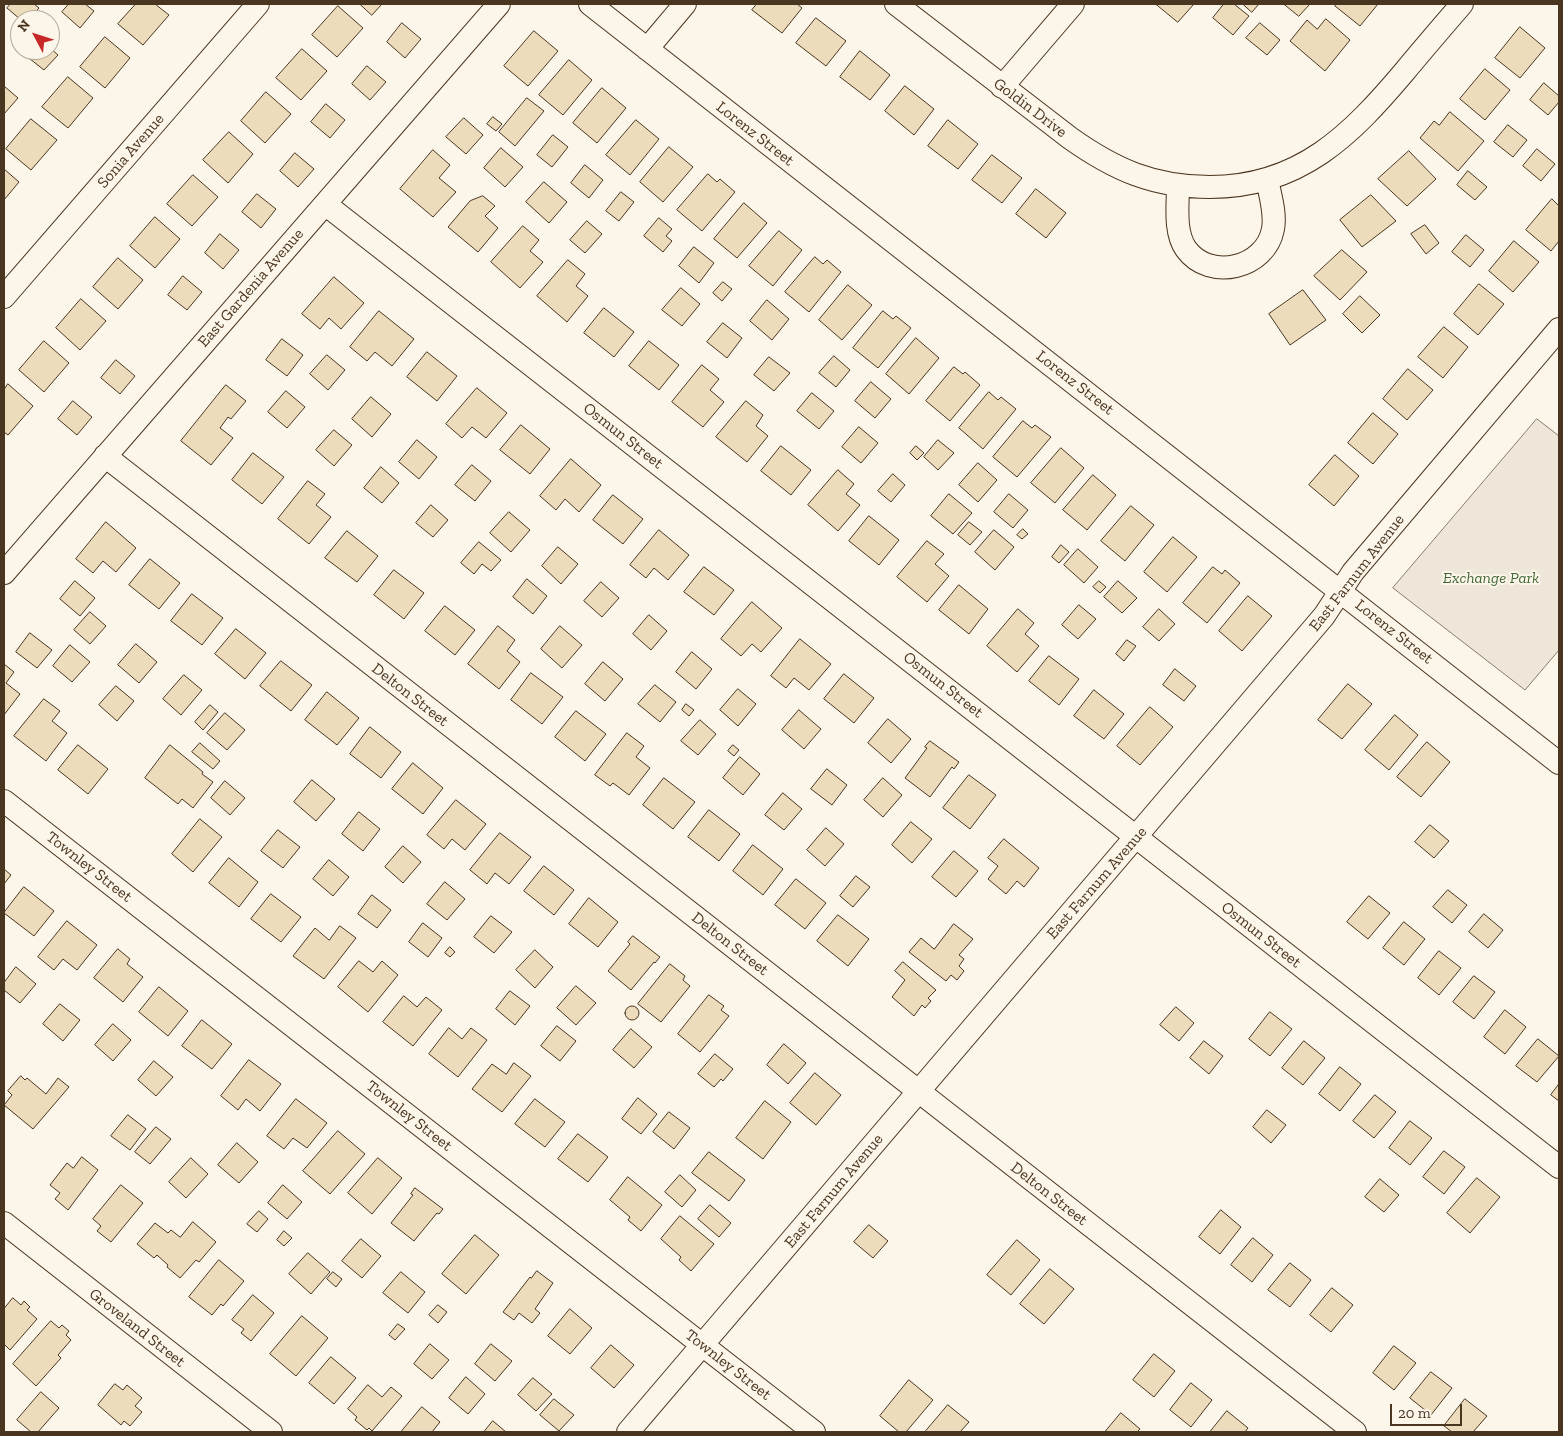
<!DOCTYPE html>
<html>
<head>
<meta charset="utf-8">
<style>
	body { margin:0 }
	#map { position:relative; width:1563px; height:1436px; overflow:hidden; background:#fbf6e9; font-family:"Zilla Slab",serif }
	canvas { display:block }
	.frame { position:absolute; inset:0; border:5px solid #4a3520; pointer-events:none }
	.north { position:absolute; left:10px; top:10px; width:50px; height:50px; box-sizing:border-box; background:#fbf6e9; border:1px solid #b4a999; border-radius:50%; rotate:310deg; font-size:14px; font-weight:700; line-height:20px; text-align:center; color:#4a3520 }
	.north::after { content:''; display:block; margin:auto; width:18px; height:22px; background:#c62828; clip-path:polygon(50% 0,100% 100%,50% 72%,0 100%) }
	.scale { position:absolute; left:1390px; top:1404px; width:72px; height:22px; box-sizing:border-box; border:2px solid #4a3520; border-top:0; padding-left:6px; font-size:15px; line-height:18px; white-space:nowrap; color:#4a3520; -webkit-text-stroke:4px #fbf6e9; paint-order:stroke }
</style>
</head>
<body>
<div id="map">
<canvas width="1563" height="1436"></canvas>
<div class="frame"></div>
<div class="north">N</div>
<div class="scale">20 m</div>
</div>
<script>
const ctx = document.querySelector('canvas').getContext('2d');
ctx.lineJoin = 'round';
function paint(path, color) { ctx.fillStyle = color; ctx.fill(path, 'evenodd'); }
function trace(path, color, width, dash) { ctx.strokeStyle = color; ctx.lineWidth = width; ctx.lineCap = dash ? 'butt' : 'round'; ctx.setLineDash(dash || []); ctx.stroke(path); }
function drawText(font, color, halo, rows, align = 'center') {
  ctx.font = font + ' "Zilla Slab",serif'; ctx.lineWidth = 4; ctx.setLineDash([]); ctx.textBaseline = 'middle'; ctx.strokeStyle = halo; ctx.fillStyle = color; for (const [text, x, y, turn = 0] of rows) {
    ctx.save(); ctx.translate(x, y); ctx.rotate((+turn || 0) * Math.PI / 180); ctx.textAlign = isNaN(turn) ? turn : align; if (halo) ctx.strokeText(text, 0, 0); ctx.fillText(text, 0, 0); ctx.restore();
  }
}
const green = new Path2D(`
	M1537,419L1559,436V650L1525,690L1393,588Z`);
const building = new Path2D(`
	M11,4H34L39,8L29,20H21L7,8Z
	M69,4H85L94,11L80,28L62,12Z
	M136,4H155L169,15L143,45L118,24Z
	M360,4H382L372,15Z
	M757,4H797L802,8L782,33L752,10Z
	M1156,4H1194L1178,22Z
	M1224,4H1234L1249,16L1233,35L1213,18Z
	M1243,4H1259L1252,12Z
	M1284,4H1310L1299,16Z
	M1337,4H1378L1360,26L1335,6Z
	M338,6L363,28L337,57L312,35Z
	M816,18L846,41L826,66L796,43Z
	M1326,19L1350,40L1325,71L1290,41L1307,20L1317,29Z
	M402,23L421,39L405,58L387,42Z
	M1260,23L1280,40L1267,55L1246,38Z
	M1520,27L1545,48L1520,78L1495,58Z
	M534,31L558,51L528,86L504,66Z
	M105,37L130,58L105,88L80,67Z
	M50,48L58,55L44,70L25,55L30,50H50Z
	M302,49L327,71L301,100L276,78Z
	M860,51L890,75L870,100L840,77Z
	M569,60L592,80L563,115L539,95Z
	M367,66L386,82L370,100L352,84Z
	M1485,69L1510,90L1485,120L1460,99Z
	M68,77L93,98L68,128L42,107Z
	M1544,83L1559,96V102L1548,115L1530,100Z
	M4,86L18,98L4,114Z
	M905,86L934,109L914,135L885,111Z
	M602,88L626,108L597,143L573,123Z
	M266,92L291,114L265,143L241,121Z
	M527,98L544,111L515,146L499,132Z
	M326,104L345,120L330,138L311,122Z
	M1450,112L1484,141L1458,171L1420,138L1434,121L1439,125Z
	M493,117L502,124L496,131L487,124Z
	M464,118L483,135L466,154L446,137Z
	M31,119L57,140L31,170L6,149Z
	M636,120L659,139L630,175L606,155Z
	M948,120L978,144L958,169L928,146Z
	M1508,125L1527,140L1513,157L1494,142Z
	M229,132L253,154L228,183L203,160Z
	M553,135L568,147L552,167L537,155Z
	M669,147L693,167L663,202L640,182Z
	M501,148L523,167L505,187L484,168Z
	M1537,149L1555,164L1541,181L1523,166Z
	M433,150L450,165L439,178L456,192L433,217L400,189Z
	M1409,151L1436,179L1407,206L1378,179Z
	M295,153L314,169L298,187L280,171Z
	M992,155L1022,178L1002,203L972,180Z
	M585,165L603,180L589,198L571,183Z
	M4,169L19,182L4,200Z
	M1468,171L1487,187L1475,200L1457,185Z
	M708,174L717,182L720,179L735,192L702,231L677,210Z
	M193,175L218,197L192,226L167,204Z
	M544,182L567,202L549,223L526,202Z
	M1036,189L1066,213L1046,238L1016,214Z
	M621,192L634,202L619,221L606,211Z
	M257,194L276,209L261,228L242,212Z
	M1371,195L1396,221L1362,247L1340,220Z
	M483,196L495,206L485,216L498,228L478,252L448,227L470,201Z
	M1552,199L1559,206V241L1551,251L1526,230Z
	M744,203L767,223L737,258L714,239Z
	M155,217L180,239L155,268L130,246Z
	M659,218L672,229L666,236L672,241L663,252L644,236Z
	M587,221L602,234L585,253L570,240Z
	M1425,225L1439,243L1426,254L1411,234Z
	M523,226L539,240L530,251L543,262L520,288L491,262Z
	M779,231L802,250L773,286L749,266Z
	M220,234L239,250L223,269L205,253Z
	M1466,235L1484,250L1470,267L1452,252Z
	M1514,241L1539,262L1513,292L1489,271Z
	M694,247L714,263L699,283L679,266Z
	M1342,250L1367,272L1340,300L1314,276Z
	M815,257L823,264L827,260L841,272L809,312L785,292Z
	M118,258L143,280L118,309L93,287Z
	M568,260L585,274L576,286L588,296L567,322L537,296Z
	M183,276L202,292L187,310L168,295Z
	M334,277L364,303L341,329L329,318L320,329L302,314Z
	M723,282L732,289L722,301L713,293Z
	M1479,284L1504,304L1478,335L1454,314Z
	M848,285L872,305L842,340L819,320Z
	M681,288L700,304L682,326L662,310Z
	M1303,290L1326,320L1290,345L1269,314Z
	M1360,296L1380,315L1362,333L1343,314Z
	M81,299L106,321L80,350L56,328Z
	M767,300L789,319L772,340L750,321Z
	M604,308L634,332L614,357L584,333Z
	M379,311L414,339L392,366L375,352L367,361L350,347Z
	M883,311L893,319L896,316L911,328L878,368L853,348Z
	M723,323L742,338L727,358L707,342Z
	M1444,327L1468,347L1443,378L1418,357Z
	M916,338L939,358L909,394L886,374Z
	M282,339L303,355L287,376L266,360Z
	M44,341L69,363L44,392L19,370Z
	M649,341L679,365L659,390L629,366Z
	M427,352L457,376L437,401L407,377Z
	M327,355L345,370L328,390L310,374Z
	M834,356L850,370L836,387L819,373Z
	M769,357L790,373L774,391L754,375Z
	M116,360L135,376L120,394L101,378Z
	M702,365L719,379L710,390L724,402L703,427L672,402Z
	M954,367L963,374L965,372L980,385L950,421L926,401Z
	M1408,369L1433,390L1407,420L1383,399Z
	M871,382L891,399L875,418L855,401Z
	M8,384L33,406L8,435L4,432V390Z
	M226,385L246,401L231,419L228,417L220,428L233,438L211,465L181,441Z
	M477,388L507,413L486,438L472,427L462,438L446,424Z
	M286,391L305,407L287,428L268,412Z
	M989,392L998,400L1001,397L1016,409L983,449L959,428Z
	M812,393L834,411L819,429L797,411Z
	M371,397L391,414L372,437L352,419Z
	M73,401L92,417L77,435L58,419Z
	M746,401L763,415L756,426L768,436L747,462L716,437Z
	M1373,413L1398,434L1373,464L1348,443Z
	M1023,421L1032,428L1035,425L1051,437L1017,477L993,457Z
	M521,425L550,449L530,474L500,450Z
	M859,427L878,443L861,463L842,447Z
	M334,430L352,445L334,466L316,450Z
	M417,440L437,457L419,479L399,462Z
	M938,440L954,453L938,470L924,457Z
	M781,446L811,470L791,495L761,471Z
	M916,446L924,453L917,460L910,453Z
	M1061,448L1084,468L1055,503L1031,483Z
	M253,453L284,477L262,504L232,480Z
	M1335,455L1359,476L1334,506L1309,485Z
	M571,459L601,485L579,512L565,499L556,510L540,496Z
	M978,463L997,480L978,502L959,485Z
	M472,465L491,481L475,501L455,485Z
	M381,467L399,483L382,503L364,488Z
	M838,470L854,484L846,494L860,505L838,531L808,505Z
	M893,474L905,485L891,502L878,491Z
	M1093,475L1116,495L1087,530L1063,510Z
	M308,481L325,494L316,505L331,517L309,544L278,519Z
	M949,494L972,513L953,534L931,516Z
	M1009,494L1028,510L1013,528L994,512Z
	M613,495L643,519L623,544L593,520Z
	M431,505L448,520L433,537L416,523Z
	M1131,506L1154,525L1125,561L1101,541Z
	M509,512L530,530L511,552L490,533Z
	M869,516L899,540L879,565L849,541Z
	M106,522L136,548L116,572L103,561L93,573L76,559Z
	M969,522L982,532L970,545L958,535Z
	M1023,529L1028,534L1022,539L1017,535Z
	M659,530L689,555L668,580L654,568L646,578L630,565Z
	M994,530L1014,547L995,570L975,552Z
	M347,531L378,556L357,582L325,558Z
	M1173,537L1197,557L1167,592L1144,572Z
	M927,541L944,554L935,564L949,576L927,602L897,577Z
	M479,542L501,560L491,571L482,564L474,574L461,563Z
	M1061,545L1069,552L1059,563L1052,557Z
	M558,547L578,564L561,584L542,566Z
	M1078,549L1098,567L1084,583L1064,565Z
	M150,559L180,583L159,609L129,585Z
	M704,567L734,590L714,615L684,592Z
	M1213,567L1222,574L1225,570L1240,583L1207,623L1183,603Z
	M394,570L424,593L404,619L374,595Z
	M527,579L547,596L533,614L513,597Z
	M75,581L95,598L80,616L60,599Z
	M1099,581L1106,587L1100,593L1093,587Z
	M1118,581L1137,598L1122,613L1104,597Z
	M601,582L619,598L602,617L584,601Z
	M959,585L988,609L969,634L939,610Z
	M192,594L223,618L202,645L171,621Z
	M1248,596L1272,616L1242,651L1219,631Z
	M752,602L782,628L761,652L752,644L741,656L721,639Z
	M1079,605L1096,619L1078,639L1062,625Z
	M445,606L475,630L455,655L425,631Z
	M1018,609L1034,623L1025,634L1039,646L1017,672L987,646Z
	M1159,609L1175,624L1159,641L1143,627Z
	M90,612L106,626L90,644L74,630Z
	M649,615L667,631L651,650L633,634Z
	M498,626L515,640L507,651L520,662L499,689L468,664Z
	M560,626L582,645L562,668L541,649Z
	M236,629L266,653L245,679L215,654Z
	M30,633L52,650L37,668L16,652Z
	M800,639L831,664L809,690L794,678L786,688L771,676Z
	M1127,640L1136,646L1124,661L1116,654Z
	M136,644L157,662L139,683L118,665Z
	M70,645L90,662L72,682L53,666Z
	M692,652L712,669L696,689L676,672Z
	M1049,656L1079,679L1059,705L1029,681Z
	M281,661L312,685L291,711L260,686Z
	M603,662L623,679L605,701L585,684Z
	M4,664L14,672L6,683L20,694L4,715Z
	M1175,669L1196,686L1184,701L1163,685Z
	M531,673L563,697L542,724L511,700Z
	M844,674L874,698L854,723L824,699Z
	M184,675L202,690L181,715L163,699Z
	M1348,684L1372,704L1342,739L1318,720Z
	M655,685L676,702L660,722L638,704Z
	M116,686L134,701L117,721L99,705Z
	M738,689L756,704L738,726L720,710Z
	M1094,690L1124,714L1104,739L1074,716Z
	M327,692L359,718L337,745L305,720Z
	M44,699L60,711L52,721L67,733L46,761L14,736Z
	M686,704L694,710L689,716L682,710Z
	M210,705L218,712L203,730L195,722Z
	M1150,707L1173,727L1140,765L1117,746Z
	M799,710L821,729L804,749L782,730Z
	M576,711L606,734L585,761L555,737Z
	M225,713L245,730L227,750L207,733Z
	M1395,715L1418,735L1389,770L1365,750Z
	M888,719L911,739L891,763L868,743Z
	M700,720L716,734L698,755L681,741Z
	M370,727L401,752L381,778L350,754Z
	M627,733L644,746L636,757L650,768L629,795L613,783L610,786L595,775Z
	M930,741L959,762L954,769L952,767L930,797L905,778L927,748L925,747Z
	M1427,742L1450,762L1421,797L1397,777Z
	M200,743L220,761L213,769L192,752Z
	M78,745L108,769L88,794L58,770Z
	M170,745L203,772L202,774L213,782L193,808L182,799L178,804L145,778Z
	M733,745L739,750L734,756L728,751Z
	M740,757L760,774L743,795L723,778Z
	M413,763L443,788L423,814L392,789Z
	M827,769L847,785L832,805L811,789Z
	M969,775L996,795L970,829L943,808Z
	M664,778L695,802L673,829L643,805Z
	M883,778L902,795L883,817L864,800Z
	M312,780L335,799L316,821L294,802Z
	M225,781L245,798L230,815L211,798Z
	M783,793L802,809L784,830L765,815Z
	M456,800L486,824L465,850L452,839L444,849L427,835Z
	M709,810L740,834L719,861L688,837Z
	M359,812L380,829L363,851L342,834Z
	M200,819L222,837L193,872L172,854Z
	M911,822L932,839L912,863L892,845Z
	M1430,825L1449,841L1434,858L1415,842Z
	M826,828L844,844L825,866L807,850Z
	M278,830L300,847L283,868L261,851Z
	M500,833L531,857L509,884L495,873L487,884L470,870Z
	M1004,839L1039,868L1024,887L1017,881L1006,894L988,879L998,866L988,858Z
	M753,845L783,869L763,895L733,871Z
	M403,846L421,862L403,883L385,867Z
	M954,851L978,871L956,897L932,877Z
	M229,858L258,882L239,907L209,883Z
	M329,860L349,877L333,896L313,879Z
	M544,866L574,890L554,915L524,891Z
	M4,869L11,875L4,884Z
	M856,876L870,887L853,907L840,896Z
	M796,879L826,903L805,929L775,905Z
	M445,882L465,899L447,920L427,904Z
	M24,887L54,911L34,936L4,913Z
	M1448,890L1467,905L1452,923L1433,907Z
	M271,894L301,917L281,942L251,919Z
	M372,895L391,910L377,928L358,914Z
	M1369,896L1390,913L1368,939L1347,922Z
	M589,898L618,922L598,947L569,924Z
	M1484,914L1503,930L1488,948L1469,932Z
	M838,915L869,939L848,966L817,941Z
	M491,916L512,932L494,953L474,937Z
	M67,921L97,945L77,970L63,959L54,970L38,957Z
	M1404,922L1425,939L1404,965L1383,948Z
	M423,923L442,938L428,957L409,942Z
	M954,924L973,939L959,955L964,959L959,966L964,971L957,980L951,975L946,981L909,952L921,938L934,949Z
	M340,926L356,938L324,979L293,956L315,928L329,940Z
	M633,936L660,957L655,963L654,962L631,990L608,971L630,944L628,942Z
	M450,947L455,952L450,957L445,953Z
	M118,949L130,959L127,964L143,977L123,1002L94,978Z
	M535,950L553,967L535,988L516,970Z
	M1439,951L1461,968L1439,995L1418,978Z
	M359,961L373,972L382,961L398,975L368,1012L338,987Z
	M903,962L936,990L928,998L931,1001L925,1008L922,1005L914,1016L892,997L905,980L895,971Z
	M670,964L685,976L683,980L690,986L661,1022L638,1004Z
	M16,967L36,984L20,1003L4,990V983Z
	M1474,976L1495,992L1474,1019L1453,1002Z
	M576,986L596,1003L576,1025L557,1008Z
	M159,987L188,1011L168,1036L139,1012Z
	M510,991L530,1006L515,1025L496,1009Z
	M709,995L724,1006L721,1010L729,1016L700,1052L678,1034Z
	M404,996L417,1007L426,997L442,1010L413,1046L383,1022Z
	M60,1004L80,1020L63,1041L43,1024Z
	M625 1013a7 7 0 1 1 14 0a7 7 0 1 1-14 0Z
	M1176,1007L1194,1023L1179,1041L1160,1025Z
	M1505,1010L1526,1027L1505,1054L1484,1037Z
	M1270,1012L1292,1029L1270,1056L1249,1039Z
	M202,1020L232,1044L212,1069L182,1046Z
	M113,1024L131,1040L113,1061L95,1045Z
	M557,1026L576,1041L560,1061L541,1046Z
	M449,1028L462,1039L471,1028L487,1040L458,1077L429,1054Z
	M631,1029L652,1047L634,1068L613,1050Z
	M1538,1039L1559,1056L1537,1082L1516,1066Z
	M1204,1041L1223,1056L1209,1074L1190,1058Z
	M1304,1041L1325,1058L1303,1085L1282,1068Z
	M784,1044L806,1063L788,1084L767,1065Z
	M715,1054L733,1069L723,1081L721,1079L714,1087L698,1074Z
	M249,1060L281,1084L260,1111L246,1099L238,1110L221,1096Z
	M154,1061L173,1077L156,1096L138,1080Z
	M514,1063L531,1076L502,1112L472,1089L492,1064L506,1074Z
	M1340,1067L1361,1084L1340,1111L1319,1094Z
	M815,1073L841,1095L816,1125L790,1103Z
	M21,1076L25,1080L27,1078L46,1094L58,1078L69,1087L33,1129L4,1105L12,1095L8,1091Z
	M1559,1084V1101L1551,1095Z
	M1375,1095L1396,1112L1374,1138L1353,1121Z
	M638,1098L657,1114L641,1134L622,1119Z
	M296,1099L327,1123L307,1148L293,1138L284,1149L267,1136Z
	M535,1099L565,1122L545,1147L515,1124Z
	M765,1101L791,1122L763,1159L736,1138Z
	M1267,1110L1286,1125L1271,1143L1253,1127Z
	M669,1112L690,1128L674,1149L653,1132Z
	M128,1115L146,1129L130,1150L111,1136Z
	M1410,1121L1432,1138L1410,1165L1389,1148Z
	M156,1127L171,1139L150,1164L135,1152Z
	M338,1131L365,1154L330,1194L303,1171Z
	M578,1134L608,1157L588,1182L558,1159Z
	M237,1143L258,1162L239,1183L218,1165Z
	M1444,1151L1465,1167L1444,1194L1423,1177Z
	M709,1152L745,1180L729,1201L692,1173Z
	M82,1157L98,1170L68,1210L55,1199L60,1193L50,1185L67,1163L73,1168Z
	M191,1158L208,1174L186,1198L169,1182Z
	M378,1158L402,1178L372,1214L348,1193Z
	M680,1175L696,1190L682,1207L665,1192Z
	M628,1177L662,1205L641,1231L628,1220L630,1217L610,1200Z
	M1477,1178L1500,1197L1470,1233L1447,1213Z
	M1380,1179L1399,1195L1384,1212L1365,1197Z
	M121,1185L143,1203L111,1242L97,1231L101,1226L93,1219Z
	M283,1185L302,1202L287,1219L268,1203Z
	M415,1188L443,1209L439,1214L437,1213L414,1241L391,1223L413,1195L411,1194Z
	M710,1205L731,1223L719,1237L698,1219Z
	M1221,1210L1241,1227L1220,1254L1199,1237Z
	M259,1211L268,1219L257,1232L247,1224Z
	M680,1216L714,1244L691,1271L679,1260L681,1257L661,1239Z
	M193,1222L216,1242L199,1262L196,1260L180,1278L167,1267L168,1265L157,1255L154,1258L137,1244L155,1223L168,1233L171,1230L180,1237Z
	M869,1225L888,1241L873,1258L854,1242Z
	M284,1231L292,1238L284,1246L277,1240Z
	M475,1235L499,1255L466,1294L442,1274Z
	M1253,1238L1273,1255L1252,1282L1231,1265Z
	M361,1239L381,1256L362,1278L342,1261Z
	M1017,1240L1040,1260L1011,1295L987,1275Z
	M308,1253L330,1272L311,1294L289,1274Z
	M219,1260L244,1281L223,1306L221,1304L212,1315L189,1297Z
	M1290,1263L1311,1280L1290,1307L1268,1290Z
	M1050,1269L1074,1289L1044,1324L1020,1304Z
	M537,1271L553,1283L535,1309L540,1313L532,1323L519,1313L514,1320L503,1312L530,1277L531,1278Z
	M333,1272L342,1279L336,1287L327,1279Z
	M401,1272L425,1292L408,1313L383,1293Z
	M1332,1288L1353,1305L1331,1332L1310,1315Z
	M253,1295L274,1313L251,1341L241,1333L244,1329L232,1320Z
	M13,1298L21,1305L24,1301L30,1307L27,1310L37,1319L10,1350L4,1344V1309Z
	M438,1305L447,1312L438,1323L429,1315Z
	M570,1309L592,1328L570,1354L548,1336Z
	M302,1316L328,1338L296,1376L270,1354Z
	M51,1321L59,1328L62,1325L69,1331L66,1335L71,1340L58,1355L61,1358L36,1386L13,1364Z
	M398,1324L405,1329L395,1340L389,1335Z
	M430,1344L449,1360L432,1379L414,1364Z
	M491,1344L512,1361L495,1381L475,1364Z
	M611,1345L634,1365L614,1388L591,1368Z
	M1394,1346L1416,1363L1394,1390L1373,1373Z
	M1154,1354L1175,1371L1154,1397L1133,1380Z
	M331,1357L356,1378L334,1404L309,1383Z
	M1431,1372L1452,1388L1431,1415L1410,1398Z
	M466,1377L485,1394L468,1414L449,1398Z
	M533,1378L552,1394L536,1411L518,1395Z
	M909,1380L933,1400L906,1432H899L880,1416Z
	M1191,1383L1212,1400L1191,1427L1170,1410Z
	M115,1384L123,1390L127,1385L142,1398L135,1406L142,1412L130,1426L124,1421L121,1425L98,1405Z
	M368,1385L382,1397L391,1387L402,1396L372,1431L369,1428L367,1430L355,1420L357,1417L348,1409Z
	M41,1392L59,1408L38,1432H31L17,1420Z
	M554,1399L574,1415L559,1431L540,1415Z
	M1465,1399L1487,1416L1473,1432H1452L1444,1426Z
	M948,1405L969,1422L960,1432H927L926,1431Z
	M422,1407L440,1422L432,1432H401Z
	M1227,1411L1248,1428L1245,1432H1210Z
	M1121,1413L1140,1429L1137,1432H1108L1106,1431Z
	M493,1421L506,1432H484Z`);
const street = new Path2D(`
	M590,4L1559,763
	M896,4L1070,138C1115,170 1154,187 1210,187C1300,187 1351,135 1405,71C1424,48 1443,26 1462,4
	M647,49L685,4
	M1002,87L1073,4
	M1178,185C1178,205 1174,232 1186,249C1210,282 1266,268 1273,229C1276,213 1270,195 1267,179
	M325,204L1559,1167
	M4,297L258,4
	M105,456L1355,1432
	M4,573L499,4
	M4,801L814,1432
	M4,1223L271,1432
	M628,1432L1324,616L1353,572L1559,329`);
const streetNames = [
	["Goldin Drive",1030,108,37],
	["Lorenz Street",755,134,38],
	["Sonia Avenue",131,151,-49],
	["East Gardenia Avenue",251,288,-49],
	["Lorenz Street",1075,383,38],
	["Osmun Street",623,436,38],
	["East Farnum Avenue",1357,573,-52],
	["Lorenz Street",1394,632,38],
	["Osmun Street",943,685,38],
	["Delton Street",410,695,38],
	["Townley Street",89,867,38],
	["East Farnum Avenue",1097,883,-49],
	["Osmun Street",1261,935,38],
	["Delton Street",730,944,38],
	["Townley Street",409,1116,38],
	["East Farnum Avenue",834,1191,-50],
	["Delton Street",1049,1194,38],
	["Groveland Street",137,1328,38],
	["Townley Street",728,1365,38]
];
const parkNames = [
	["Exchange Park",1491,578]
];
paint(green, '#ede6d9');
trace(green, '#887966', 1);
paint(building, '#ecdcbc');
trace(building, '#4a3520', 1);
trace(street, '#4a3520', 24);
trace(street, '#fbf6e9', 22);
drawText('16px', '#4a3520', '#fbf6e9', streetNames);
drawText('italic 16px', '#436837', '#fbf6e9', parkNames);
</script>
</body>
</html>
